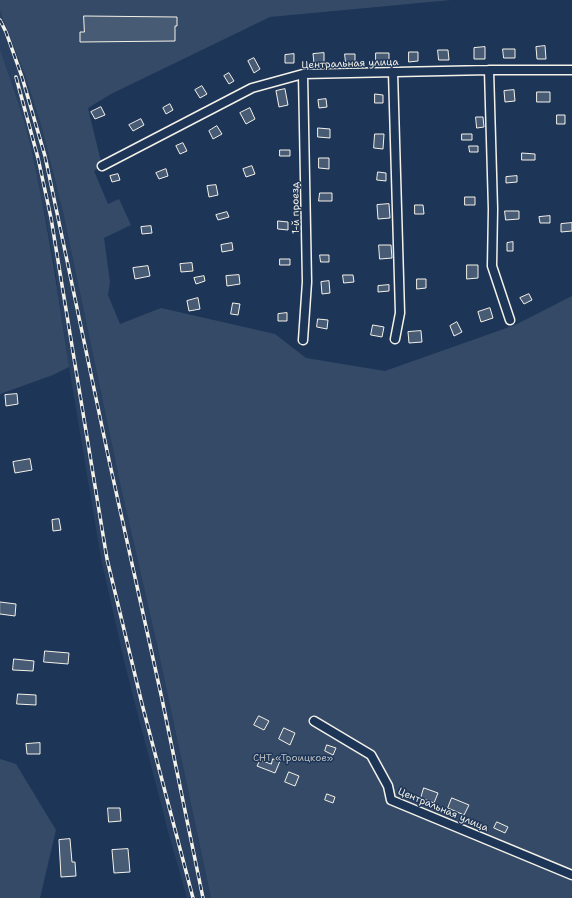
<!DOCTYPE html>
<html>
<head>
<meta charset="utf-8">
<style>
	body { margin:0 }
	canvas { display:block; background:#1d3557 }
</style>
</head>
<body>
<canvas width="572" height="898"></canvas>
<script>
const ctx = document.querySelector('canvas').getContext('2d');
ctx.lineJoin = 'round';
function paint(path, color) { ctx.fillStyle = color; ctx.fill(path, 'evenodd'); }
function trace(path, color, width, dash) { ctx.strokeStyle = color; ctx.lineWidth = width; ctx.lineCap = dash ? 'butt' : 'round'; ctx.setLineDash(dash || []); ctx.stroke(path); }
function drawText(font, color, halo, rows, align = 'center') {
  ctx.font = font + ' "Shantell Sans",sans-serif'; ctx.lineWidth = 3; ctx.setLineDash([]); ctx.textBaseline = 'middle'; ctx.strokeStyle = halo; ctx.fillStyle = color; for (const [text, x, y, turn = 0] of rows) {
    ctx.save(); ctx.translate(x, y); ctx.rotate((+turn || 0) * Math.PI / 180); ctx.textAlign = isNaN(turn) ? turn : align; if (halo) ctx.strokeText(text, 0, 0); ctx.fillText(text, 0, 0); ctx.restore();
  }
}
const built = new Path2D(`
	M0,11L25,75L42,128L63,212L120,483L156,640L211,898H187L168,831L125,665L101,558L69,367L55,269L46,219L31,146L15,92L0,49Z`);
const green = new Path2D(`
	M0,0H451L270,17L111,94L88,108L102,166L94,171L108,204L119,199L131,225L104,238L110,282L108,295L120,324L161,308L275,334L306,358L385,371L515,325L572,296V898H211L156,640L120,483L63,212L42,128L25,75L0,11Z
	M0,49C11,81 23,114 31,147C47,220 58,293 69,367L53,375L0,394Z
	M0,759L16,764L56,830L40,898H0Z`);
const building = new Path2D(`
	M84,16L177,17V26H175V41L80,42V32H84Z
	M545,46L546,59H537L536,47Z
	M485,47V59H474V48Z
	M503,49H515V58H504Z
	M438,50H448L449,60H439Z
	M409,52H418V61L409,62Z
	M324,53V63H314L313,54Z
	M376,53H389V61L376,62Z
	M294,54V63H285V55Z
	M345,54H355V63H346Z
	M254,58L260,69L254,73L248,61Z
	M229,73L234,81L229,84L224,76Z
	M202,86L207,94L200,98L195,90Z
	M285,89L288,105L279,107L276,91Z
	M514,90L515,101L505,102L504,91Z
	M537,92H550V102H537Z
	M375,94L383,95V103H375Z
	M326,99L327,107L319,108L318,100Z
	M170,104L173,110L166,114L163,108Z
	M101,107L105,115L95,119L91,112Z
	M250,108L255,119L246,124L240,113Z
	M557,115H565V124H557Z
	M476,117H483L484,127L477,128Z
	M141,119L144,125L133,131L129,125Z
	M217,126L222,134L213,139L209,131Z
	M318,128L330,129V138L318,137Z
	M375,134H384L383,149L374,148Z
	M462,134H472V140H462Z
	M183,143L187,151L180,154L176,146Z
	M469,146H478V152H470Z
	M280,150H290V156H280Z
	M522,153L535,154V160H522Z
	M319,158H329V169L319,168Z
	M252,166L255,174L246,177L243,169Z
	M166,169L168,176L159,179L156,173Z
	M378,172L386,173V181L377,180Z
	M118,174L120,180L112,182L110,176Z
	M517,176V182L506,183V177Z
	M216,185L218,195L209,197L207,186Z
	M320,193H332V201H319Z
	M465,197H475V205H465Z
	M389,204L390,218L378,219L377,205Z
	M415,205H423L424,214H415Z
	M505,211H519V219L506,220Z
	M227,212L229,217L218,220L216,215Z
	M550,216V223H540L539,217Z
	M278,221L288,222V230L278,229Z
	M572,223V231L561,232V224Z
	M151,226L152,233L142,234L141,227Z
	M513,242V251H507V243Z
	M232,243L233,250L222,252L221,245Z
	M379,245H391L392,258L380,259Z
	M320,255H329V262H321Z
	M280,259H290V265H280Z
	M192,263L193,271L181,272L180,264Z
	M467,265H478V278L467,279Z
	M148,266L150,276L135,279L133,268Z
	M239,275L240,284L227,286L226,276Z
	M343,275H353L354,282L344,283Z
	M204,276L205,281L196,284L194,278Z
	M417,279H426V288L417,289Z
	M329,281L330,293L322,294L321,282Z
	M389,285V291L378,292V286Z
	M529,294L532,300L524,304L520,298Z
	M198,298L200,309L189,311L187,301Z
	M233,303L240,304L238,315L231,314Z
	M490,308L493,318L481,322L478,312Z
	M287,313V321H278V314Z
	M318,319L328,320L327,329L317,327Z
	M457,322L462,332L454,336L450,326Z
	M373,325L384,327L382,337L371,335Z
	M421,331L422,342L409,343L408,332Z
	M17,394L18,404L6,406L5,395Z
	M30,459L32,470L15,473L13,462Z
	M59,519L61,530L53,531L52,520Z
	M0,602L16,604L15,616L0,614Z
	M45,651L69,653L68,664L44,662Z
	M14,659L34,661L33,671L13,670Z
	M18,694L36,695V705L17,704Z
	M259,716L269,721L264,730L254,725Z
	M284,728L295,733L290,745L279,739Z
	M40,743V754H27L26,744Z
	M327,745L336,748L333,755L325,751Z
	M273,759L280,761L275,773L257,766L260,760L271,764Z
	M289,772L299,776L295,786L285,782Z
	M424,788L438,793L434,803L421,798Z
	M327,794L335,797L333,803L325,800Z
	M452,798L469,805L464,815L448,808Z
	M108,808H120L121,821L109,822Z
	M497,822L508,827L505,833L494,828Z
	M70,839L72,862H75L76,876L61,877L59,840Z
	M128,849L130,872L114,873L112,850Z`);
const minor = new Path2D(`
	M489,70L493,209L492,266L510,320
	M393,72L400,313L395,339
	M102,166L252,88L303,74L489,70H572
	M303,340L307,282L303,74
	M314,721L371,755L388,786L391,800L572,875`);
const rail = new Path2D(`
	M0,20L6,32L22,77L45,156L109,460L162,699L203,898
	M16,77L38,158L51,218L107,559L142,704L193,898`);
const streetNames = [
	["Центральная улица",350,64,-2],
	["1-й проезд",296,208,-91],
	["Центральная улица",443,810,23]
];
const parkNames = [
	["СНТ «Троицкое»",293,758]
];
paint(built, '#2a4060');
paint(green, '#354a67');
paint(building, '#485b74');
trace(building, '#f4f1e8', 1);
trace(minor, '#f4f1e8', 11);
trace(minor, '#1d3557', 8);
trace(rail, '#f4f1e8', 3.5);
trace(rail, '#1d3557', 2, [6]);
drawText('10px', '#f4f1e8', '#1d3557', streetNames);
drawText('10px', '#bbbfc1', '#1d3557', parkNames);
</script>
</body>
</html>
